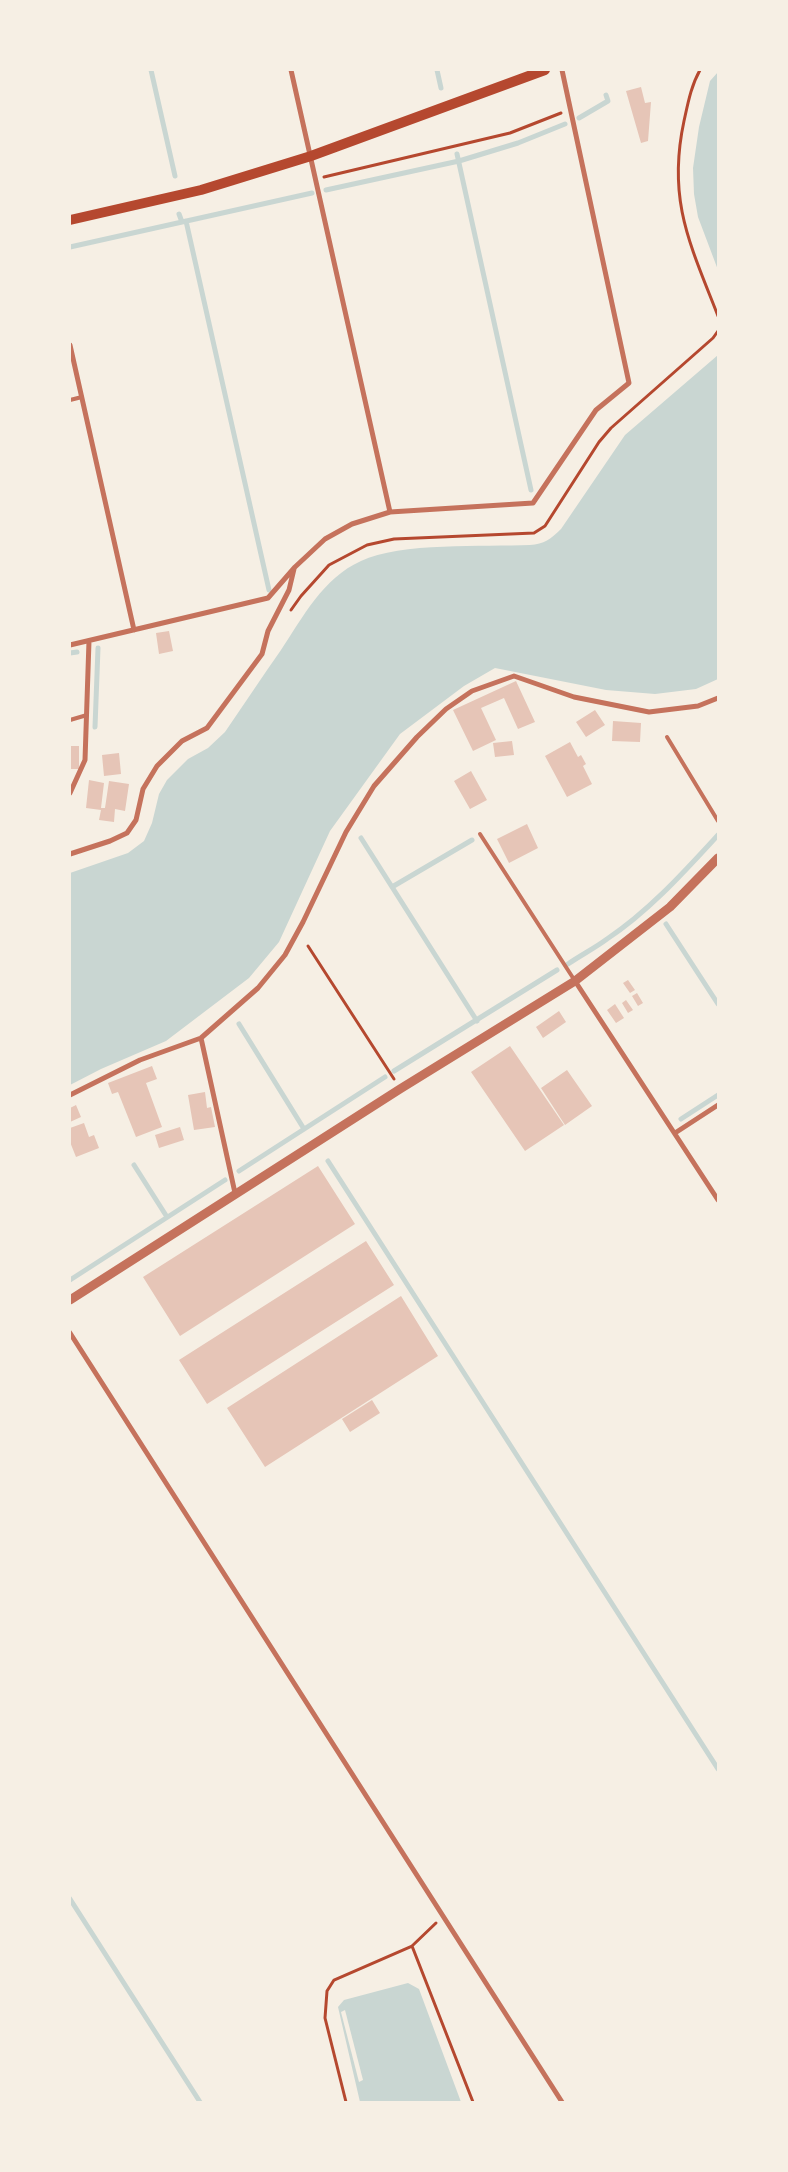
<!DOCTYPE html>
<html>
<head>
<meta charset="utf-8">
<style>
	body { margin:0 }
	#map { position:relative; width:788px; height:2172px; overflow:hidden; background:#f6efe4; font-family:"Asap Condensed",sans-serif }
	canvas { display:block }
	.frame { position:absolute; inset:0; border:71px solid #f6efe4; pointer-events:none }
</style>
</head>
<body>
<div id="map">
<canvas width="788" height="2172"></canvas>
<div class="frame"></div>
</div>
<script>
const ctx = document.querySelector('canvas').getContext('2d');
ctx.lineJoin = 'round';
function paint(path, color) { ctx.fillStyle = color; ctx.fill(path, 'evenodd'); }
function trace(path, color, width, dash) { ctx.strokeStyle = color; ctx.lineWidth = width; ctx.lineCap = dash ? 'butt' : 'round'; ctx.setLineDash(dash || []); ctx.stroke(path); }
const water = new Path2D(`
	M718,72V270L698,217L694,194L693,168L699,127L710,81Z
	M718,355V679L696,689L655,694L606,690L495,668L464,686L400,734L330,831L279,942L249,978L166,1041L101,1069L70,1085V873L128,853L144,841L152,823L159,794L167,780L188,759L208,748L225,732C244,704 262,677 281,650C303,617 323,578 361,561C400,542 485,547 530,545C544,544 551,539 561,529L625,435Z
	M408,1983L419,1989L461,2102H360L338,2007L344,2000Z`);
const pier = new Path2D(`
	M345,2010L363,2080L359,2082L341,2012Z`);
const stream = new Path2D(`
	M151,70L175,176
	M437,70L441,88
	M579,118L608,101L606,95
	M457,154L531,490
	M326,190L459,161L518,143L565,124
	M179,214L182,222
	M186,221L269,590
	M70,247L312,193
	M70,653L77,652
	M95,727L98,648
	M361,838L477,1021
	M392,887L472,840
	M666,924L718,1004
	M568,964C581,955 595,948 607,939C649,911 684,872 718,835
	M239,1024L304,1129
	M394,1071L557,970
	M681,1119L718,1095
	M328,1161L718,1769
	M134,1165L167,1217
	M239,1171L385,1077
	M70,1280L225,1180
	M70,1899L200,2102`);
const building = new Path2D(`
	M641,87L645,103L651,102L648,141L641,143L626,91Z
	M169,631L173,651L159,654L156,633Z
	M516,681L535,722L518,729L504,698L481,708L496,740L473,751L453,710Z
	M595,710L605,725L586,737L576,722Z
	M613,721L641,723L640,742L612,741Z
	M512,741L514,755L495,757L493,743Z
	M570,742L578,757L581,755L586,764L583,766L592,784L567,797L545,756Z
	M70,746H79V769H70Z
	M119,753L121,774L104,776L102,755Z
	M471,771L487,800L470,809L454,781Z
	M89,780L104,783L101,808H105L109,781L129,784L125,811L115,809L114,822L99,820L101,810L86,808Z
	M527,824L538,848L509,863L497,839Z
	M628,980L635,990L630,993L623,983Z
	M637,993L643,1003L638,1006L632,996Z
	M626,1000L633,1010L628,1013L622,1003Z
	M615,1004L624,1018L616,1023L607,1010Z
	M559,1011L566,1022L543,1038L536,1027Z
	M510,1046L564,1125L525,1151L471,1072Z
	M152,1066L157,1079L146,1083L162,1127L136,1137L118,1092L112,1094L108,1083Z
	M567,1070L592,1106L565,1125L541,1088Z
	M205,1092L207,1108L211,1107L215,1127L194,1130L188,1095Z
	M76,1105L81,1117L70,1122V1108Z
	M84,1123L89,1137L94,1135L99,1148L76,1157L70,1142V1128Z
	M180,1127L184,1140L159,1148L155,1135Z
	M318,1166L355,1224L180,1336L143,1277Z
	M366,1241L394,1285L207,1404L179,1360Z
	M401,1296L438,1356L265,1467L227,1408Z
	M372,1400L380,1413L350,1432L342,1419Z`);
const path = new Path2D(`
	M700,70C691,86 688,103 684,121C667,200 690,244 718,316
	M324,177L510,133L561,113
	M291,610L301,596L329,565L367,545L394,539L534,533L545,526L599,442L611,428L713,338L718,331
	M308,946L394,1079
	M412,1946L473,2102
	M346,2102L325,2018L327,1991L334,1980L412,1946L436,1923`);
const service = new Path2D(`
	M70,400L82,397
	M70,720L87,715
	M667,737L718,821
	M480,834L575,981`);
const minor = new Path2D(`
	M70,345L134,630
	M390,512L533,503L596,410L629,383L562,70
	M70,645L268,598L295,567L325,539L352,524L390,512L291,70
	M70,793L85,760L89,641
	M70,854L110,841L127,833L136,820L143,789L157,766L182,741L207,728L262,654L268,631L289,590L294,569
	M575,981L718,1200
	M201,1038L235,1193
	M70,1095L140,1060L201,1038L258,988L285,955L303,922L346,832L374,786L417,737L446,709L472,691L514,676L574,697L649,712L698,706L718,698
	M675,1133L718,1105
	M70,1333L562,2102`);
const tertiary = new Path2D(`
	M70,1300L400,1089L575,981L670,907L718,858`);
const secondary = new Path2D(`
	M70,220L201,190L311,156L545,70`);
paint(water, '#c9d6d2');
paint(pier, '#f6efe4');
trace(stream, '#c9d6d2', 5);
paint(building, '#e6c5b7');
trace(path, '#b5482f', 3);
trace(service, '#c5725c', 4);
trace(minor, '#c5725c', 5);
trace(tertiary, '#c5725c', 9);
trace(secondary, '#b5482f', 10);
</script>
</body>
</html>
